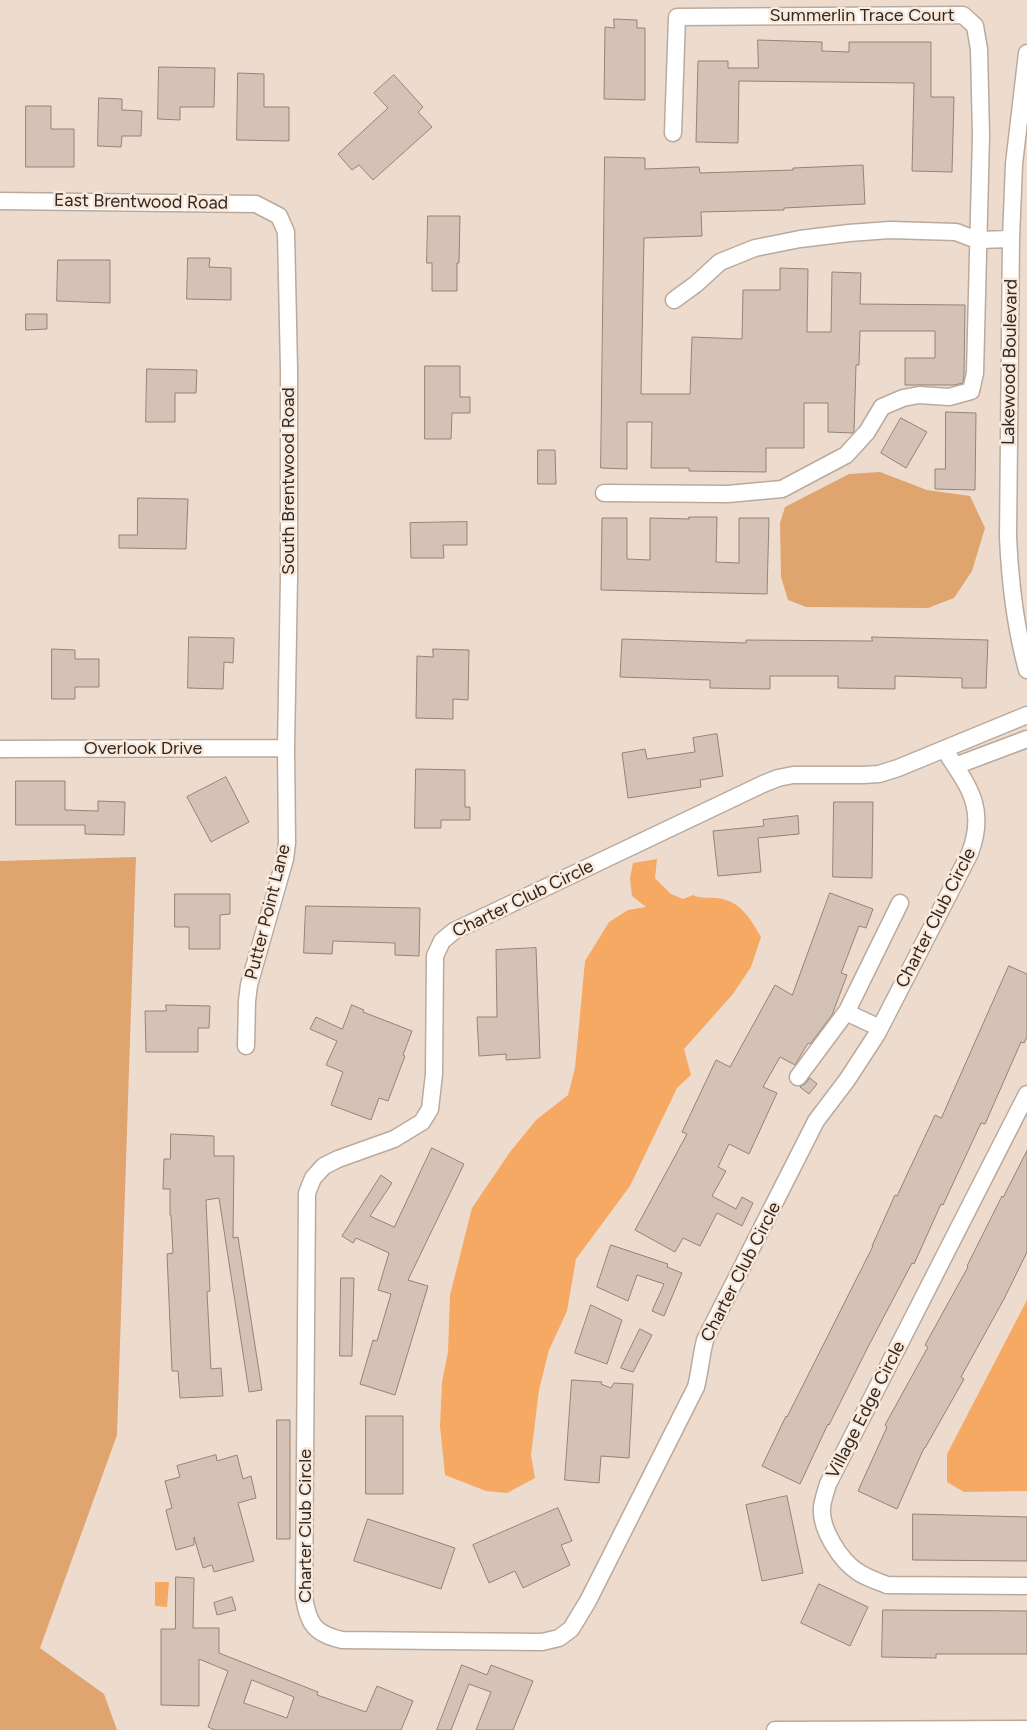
<!DOCTYPE html>
<html>
<head>
<meta charset="utf-8">
<style>
	body { margin:0 }
	canvas { display:block; background:#eddcce }
</style>
</head>
<body>
<canvas width="1027" height="1730"></canvas>
<script>
const ctx = document.querySelector('canvas').getContext('2d');
ctx.lineJoin = 'round';
function paint(path, color) { ctx.fillStyle = color; ctx.fill(path, 'evenodd'); }
function trace(path, color, width, dash) { ctx.strokeStyle = color; ctx.lineWidth = width; ctx.lineCap = dash ? 'butt' : 'round'; ctx.setLineDash(dash || []); ctx.stroke(path); }
function drawText(font, color, halo, rows, align = 'center') {
  ctx.font = font + ' Figtree,sans-serif'; ctx.lineWidth = 5; ctx.setLineDash([]); ctx.textBaseline = 'middle'; ctx.strokeStyle = halo; ctx.fillStyle = color; for (const [text, x, y, turn = 0] of rows) {
    ctx.save(); ctx.translate(x, y); ctx.rotate((+turn || 0) * Math.PI / 180); ctx.textAlign = isNaN(turn) ? turn : align; if (halo) ctx.strokeText(text, 0, 0); ctx.fillText(text, 0, 0); ctx.restore();
  }
}
const green = new Path2D(`
	M880,472L927,490L970,496L985,528L972,571L954,598L928,608L806,607L788,600L781,577L780,523L785,507L849,474Z
	M136,857L117,1435L40,1648L104,1694L117,1730H0V861Z`);
const water = new Path2D(`
	M657,859L655,878L671,894L683,899L693,895C700,899 708,897 716,898C740,900 750,918 761,937L751,967L733,994L684,1049L691,1075L677,1088L630,1186L576,1259L567,1311L549,1350L539,1390L531,1455L535,1478L507,1493L486,1491L445,1475L440,1426L442,1382L448,1352L450,1295L472,1208L510,1152L536,1120L568,1095L575,1068L585,961L609,922L628,910L646,907L632,896L630,878L633,863Z
	M1027,1300V1491L964,1492L947,1482V1454Z
	M155,1582H169L167,1607L155,1606Z`);
const building = new Path2D(`
	M614,19L637,20V28H645V100L604,99L605,27L614,28Z
	M758,40L822,42V51L849,52V42H931V97H954L952,172L912,171L914,83L739,81L738,143L696,142L698,61H728V68H758Z
	M159,67L215,68L214,107H180V120L158,119Z
	M238,73L264,74V107H289V141L237,140Z
	M394,75L423,107L418,112L432,127L373,180L359,165L352,170L338,154L388,108L374,93Z
	M99,98L122,99V110L142,111L141,136H122L121,147L98,146Z
	M26,106H51V129H74V167H26Z
	M605,157L645,158V169L699,167L700,173L793,170V168L863,165L865,204L784,208V210L701,212L702,236L644,238L641,394H690L692,337L742,339L743,290H780V268L808,269L807,332H831L832,272L861,273L860,304L965,305L964,375L963,383L954,385H905V358H935V331H860L859,365H856L854,431L853,433L828,432V403H804V448H766V472L689,471V468H651L652,422H627V469L601,468Z
	M428,216H460L459,263H457V291H432V263H427Z
	M188,258H210L209,267L231,268V300L187,299Z
	M58,260H110V303L57,301Z
	M26,314H47V329L26,330Z
	M425,366H460V397H470V413H452L451,439H425Z
	M147,369L197,370L196,393H175V422H146Z
	M946,412L976,413L975,490L935,489V469H945Z
	M901,418L927,432L906,468L881,453Z
	M538,450H555L556,484H538Z
	M138,498L188,499L186,549L119,548V535H137Z
	M689,517H717L716,562L739,563V518H769L767,594L601,590L602,518H627V559L650,560V518L689,519Z
	M467,522V545H443L444,558H411L410,523Z
	M189,637L234,638L233,663L224,662L223,689L188,688Z
	M872,637L988,640L986,688H962V678L895,676V689L838,688V676H770V689L710,688V680L620,677L622,639L746,643V640L872,641Z
	M52,649L75,650V659H99V687H75V699H52Z
	M433,649L469,650L468,700L453,699V719L416,718L417,656L433,657Z
	M717,734L723,776L700,780L701,787L628,798L622,753L645,749L647,759L695,752L693,738Z
	M416,769L465,770V807H470V820H441V828H415Z
	M226,777L249,822L211,842L187,797Z
	M16,781H65V810L98,811V801L125,802L124,835L85,834V825H16Z
	M834,802H873L872,878L833,877Z
	M798,816L799,834L758,838L761,872L718,876L713,831L764,826L763,820Z
	M830,893L873,909L866,928L859,926L841,973L847,975L832,1015L810,1044L808,1043L795,1065L780,1057L763,1087L777,1093L749,1154L729,1144L718,1167L726,1171L712,1196L736,1209L742,1197L753,1203L742,1226L717,1213L700,1246L683,1238L675,1252L635,1230L687,1134L682,1132L716,1060L730,1067L775,985L792,995Z
	M175,894H230V914L220,915V949H189V927H175Z
	M306,906L420,908L419,956L395,955V943L333,941L332,954L304,953Z
	M536,948L540,1058L506,1060V1054L479,1056L477,1017H497L496,950Z
	M1009,966L1027,974V1037L1024,1043L1021,1042L985,1124L981,1123L943,1205L941,1204L914,1264L912,1263L869,1345L829,1425L828,1424L800,1484L762,1466L786,1416L787,1417L873,1246H872L895,1195L897,1196L935,1115L941,1118Z
	M166,1005L210,1006L209,1028H198V1052H146L145,1011H166Z
	M352,1005L364,1010L363,1012L412,1031L403,1055L405,1056L388,1101L379,1098L371,1120L331,1105L343,1072L326,1065L337,1041L310,1029L316,1017L342,1029Z
	M810,1078L817,1084L809,1094L800,1087L806,1083Z
	M171,1134L214,1136V1156H234L233,1238L238,1237L262,1390L249,1392L219,1198L206,1200L210,1291L207,1292L211,1369L221,1368L223,1396L180,1398L178,1371H172L167,1254L173,1253L171,1215H170V1189H163L164,1159H170Z
	M432,1148L464,1164L408,1280L428,1286L395,1395L360,1384L373,1340L377,1341L391,1294L378,1290L389,1253L356,1238L353,1243L342,1236L381,1175L392,1183L370,1216L394,1227Z
	M1027,1151V1252L1004,1299L961,1377L964,1379L925,1448H924L897,1509L858,1491L887,1427L885,1425L928,1347L925,1345L968,1267L967,1266L1002,1196L1003,1197Z
	M611,1245L668,1264L667,1267L682,1273L664,1316L652,1311L664,1284L637,1275L628,1301L597,1287Z
	M341,1278H354L352,1356H340Z
	M591,1305L622,1320L607,1364L575,1353Z
	M640,1329L652,1335L633,1372L621,1368Z
	M572,1380L602,1382L601,1384L611,1388L614,1383L633,1384L629,1458L601,1456L599,1483L565,1480Z
	M366,1416H403V1494H366Z
	M277,1420H290V1539H277Z
	M216,1455L217,1461L237,1455L243,1479L251,1476L256,1498L238,1503L254,1561L214,1572L212,1565L203,1568L194,1537V1545L176,1550L166,1510L172,1508L165,1481L180,1477L177,1466Z
	M787,1496L803,1573L762,1581L746,1505Z
	M558,1508L572,1541L561,1545L570,1565L523,1588L515,1571L489,1583L473,1545Z
	M913,1514L1027,1517V1561L913,1560Z
	M368,1519L455,1548L441,1589L354,1561Z
	M176,1577L194,1578L193,1628H219V1653L318,1692L317,1695L366,1712L377,1686L413,1701L401,1730H215L208,1727L228,1671L199,1659V1706L161,1705V1629H175ZM252,1680L294,1697L287,1718L244,1703Z
	M819,1584L868,1607L850,1646L801,1623Z
	M232,1597L236,1610L217,1615L214,1603Z
	M883,1610L1027,1611V1654H936V1658L882,1657Z
	M462,1665L487,1675L491,1665L533,1681L513,1730H476L491,1692L469,1684L451,1730H437Z`);
const minor = new Path2D(`
	M1027,53L1014,164L1011,239L1008,537C1010,582 1015,626 1027,670
	M0,201L256,204L279,216L286,232L289,369V577L286,748L287,843L285,859L249,985L247,1001L246,1046
	M674,300L696,284L720,262L755,248L800,239L849,233L890,230L956,232L977,240L1011,239
	M604,493L728,494L782,489L846,455L867,432L882,407L903,398L919,395L949,397L971,391L975,373L981,136L979,49L975,26L963,15L677,17L673,133
	M0,749L286,748
	M944,749C968,786 987,807 970,853L877,1034L847,1080L816,1121L705,1340C701,1356 700,1371 696,1387L588,1601L571,1629L559,1638L542,1642L342,1640C315,1634 308,1624 304,1597L307,1193L313,1178L324,1166L338,1159L394,1139L422,1122L430,1109L434,1074L435,956L442,941L454,931L763,784L778,778L793,775H863L879,774L898,768L1027,715
	M955,766L1027,739
	M880,1028L852,1015L847,1011L900,903
	M798,1077L847,1011
	M1027,1094L828,1484C826,1491 823,1499 822,1507C820,1529 840,1560 858,1572C867,1578 877,1581 887,1585L1027,1586
	M775,1730L1027,1729`);
const streetNames = [
	["Summerlin Trace Court",862,16],
	["East Brentwood Road",141,202,1],
	["Lakewood Boulevard",1010,362,-89],
	["South Brentwood Road",289,481,-90],
	["Overlook Drive",143,749],
	["Charter Club Circle",523,899,-26],
	["Putter Point Lane",268,912,-76],
	["Charter Club Circle",936,918,-63],
	["Charter Club Circle",741,1272,-63],
	["Village Edge Circle",866,1410,-63],
	["Charter Club Circle",306,1526,-90]
];
paint(green, '#e0a46f');
paint(water, '#f5a963');
paint(building, '#d3c2b5');
trace(building, '#938477', 1);
trace(minor, '#baaa9d', 19);
trace(minor, '#fff', 16);
drawText('18px', '#302924', '#fae9db', streetNames);
</script>
</body>
</html>
